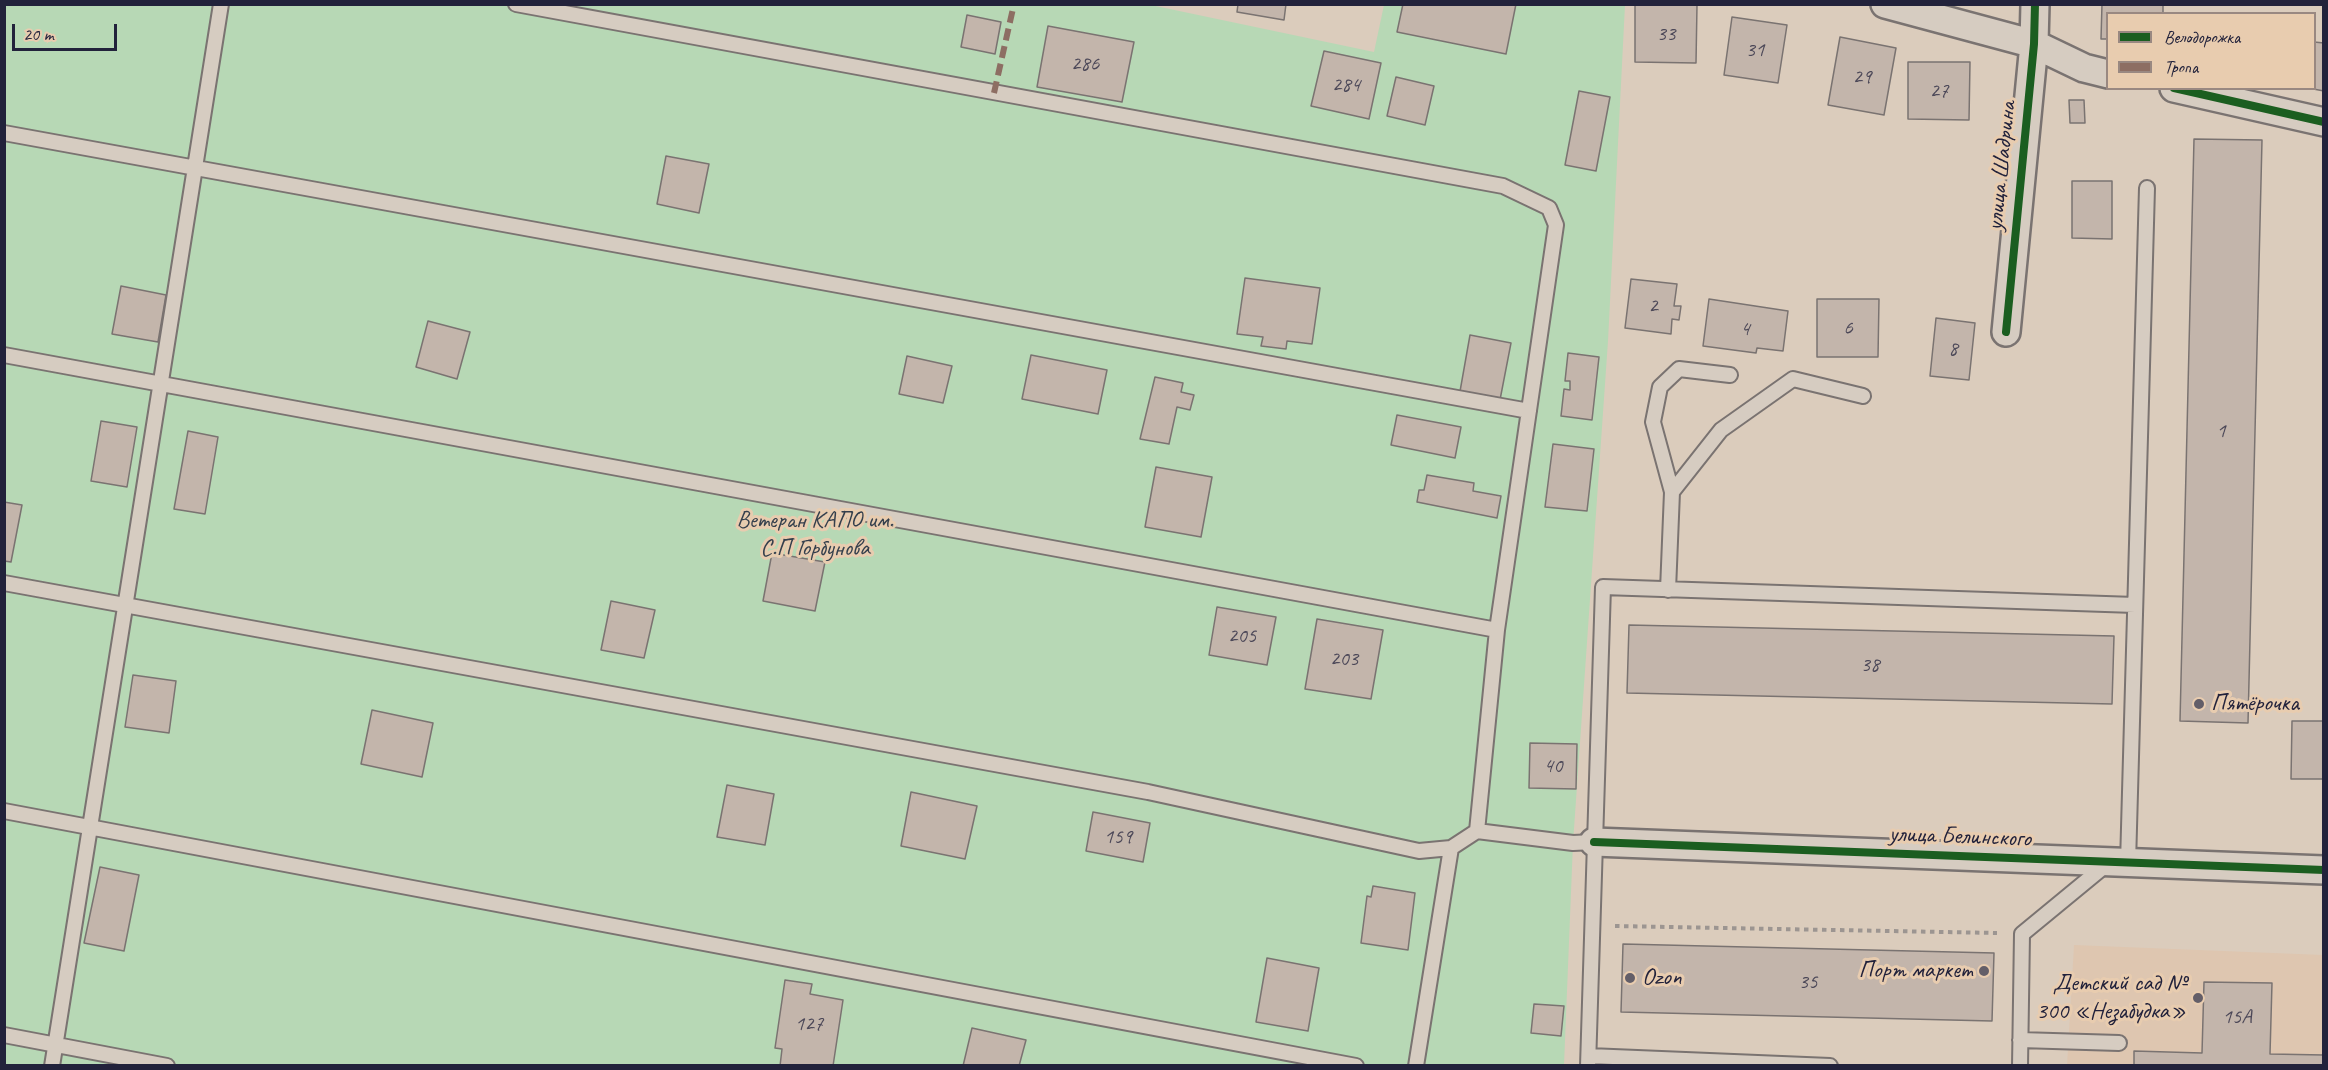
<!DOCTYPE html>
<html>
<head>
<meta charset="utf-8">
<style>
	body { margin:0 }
	#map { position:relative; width:2328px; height:1070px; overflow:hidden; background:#dbccbc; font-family:Caveat,sans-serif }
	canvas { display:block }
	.frame { position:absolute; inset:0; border:6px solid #22223b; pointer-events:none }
	.legend { position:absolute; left:2106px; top:12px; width:210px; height:78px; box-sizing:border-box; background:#e8ccaf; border:2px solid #998881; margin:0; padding:8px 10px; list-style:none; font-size:18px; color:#22223b }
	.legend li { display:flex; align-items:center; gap:12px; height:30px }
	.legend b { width:30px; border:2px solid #998881 }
	.scale { position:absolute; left:12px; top:24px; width:105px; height:27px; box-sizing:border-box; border:3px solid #22223b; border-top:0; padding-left:8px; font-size:18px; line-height:21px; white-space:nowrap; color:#22223b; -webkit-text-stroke:4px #e8ccaf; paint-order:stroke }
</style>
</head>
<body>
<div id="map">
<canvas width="2328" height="1070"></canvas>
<div class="frame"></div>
<ul class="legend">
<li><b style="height:8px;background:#1b5e20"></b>Велодорожка</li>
<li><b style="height:8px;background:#8d6e63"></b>Тропа</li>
</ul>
<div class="scale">20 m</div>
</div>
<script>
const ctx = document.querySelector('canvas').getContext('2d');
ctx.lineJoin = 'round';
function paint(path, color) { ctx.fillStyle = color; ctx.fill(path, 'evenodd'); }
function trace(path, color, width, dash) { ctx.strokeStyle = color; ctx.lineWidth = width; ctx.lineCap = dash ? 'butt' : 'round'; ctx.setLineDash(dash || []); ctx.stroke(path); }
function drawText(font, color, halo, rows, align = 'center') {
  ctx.font = font + ' Caveat,sans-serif'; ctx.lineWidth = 6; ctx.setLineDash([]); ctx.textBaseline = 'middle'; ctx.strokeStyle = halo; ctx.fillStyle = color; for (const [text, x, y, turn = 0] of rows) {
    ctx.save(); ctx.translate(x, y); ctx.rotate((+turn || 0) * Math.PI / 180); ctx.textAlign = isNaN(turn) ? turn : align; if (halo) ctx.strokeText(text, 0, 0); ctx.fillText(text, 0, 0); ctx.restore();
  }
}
const built = new Path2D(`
	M2074,945L2323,955V1065L2067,1066Z`);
const green = new Path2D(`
	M1146,4L1374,52L1384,5H1625L1608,341L1573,843L1564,1065L5,1066V5Z`);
const building = new Path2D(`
	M1238,4H1286L1284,20L1237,12Z
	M1403,4H1516L1506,54L1397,32Z
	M2102,4H2163V14H2108V39H2101Z
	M1635,5H1697L1696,63L1635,62Z
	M967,15L1001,22L995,54L961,47Z
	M1732,17L1787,25L1778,83L1724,75Z
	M1048,26L1134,42L1122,102L1037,87Z
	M1840,37L1896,48L1884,115L1828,105Z
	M2314,42L2324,43V91L2308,88H2314Z
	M1324,51L1381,63L1369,119L1311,106Z
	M1908,62H1970L1969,120L1908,119Z
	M1396,77L1434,86L1425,125L1387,116Z
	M1579,91L1610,97L1596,171L1565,165Z
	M2069,100H2084L2085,123H2070Z
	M2194,139L2262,140L2248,723L2180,721Z
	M666,156L709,164L699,213L657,204Z
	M2072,181H2112V239L2072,238Z
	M1245,278L1320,288L1312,344L1287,341L1286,349L1261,346L1263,337L1237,334Z
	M1631,279L1677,284L1674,306H1681L1679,320L1672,319L1671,334L1625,328Z
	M121,286L166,295L158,342L112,334Z
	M1709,299L1788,311L1783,351L1757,348L1756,353L1703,346Z
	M1817,299H1879L1878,357H1817Z
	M1936,318L1975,323L1969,380L1930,376Z
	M428,321L470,332L457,379L416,367Z
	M1470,335L1511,343L1499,405L1459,397Z
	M1568,353L1599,357L1592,420L1561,416L1564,389L1570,390V381H1565Z
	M1031,355L1107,370L1098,414L1022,399Z
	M907,356L952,366L943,403L899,394Z
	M1155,377L1183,383L1181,392L1194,395L1190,410L1177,407L1169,444L1140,439Z
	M1397,415L1461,427L1455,458L1391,445Z
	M101,421L137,427L127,487L91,481Z
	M188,431L218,437L205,514L174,509Z
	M1553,444L1594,449L1587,511L1545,507Z
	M1156,467L1212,477L1201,537L1145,527Z
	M1427,475L1474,483L1473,491L1501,496L1497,518L1417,502L1419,490H1424Z
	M4,502L22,505L11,562L4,561Z
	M772,553L825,562L815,611L763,601Z
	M611,601L655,610L644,658L601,650Z
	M1217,607L1276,617L1267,665L1209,655Z
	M1317,619L1383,630L1371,699L1305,689Z
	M1629,625L2114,636L2112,704L1627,693Z
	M133,675L176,681L169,733L125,727Z
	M372,710L433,723L422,777L361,764Z
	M2292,721H2324V779H2291Z
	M1530,743L1577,744L1576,789L1529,788Z
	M727,785L774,794L765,845L717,837Z
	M911,792L977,806L965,859L901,846Z
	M1093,812L1150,823L1143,862L1086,851Z
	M100,867L139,875L124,951L84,943Z
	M1373,886L1415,893L1408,950L1361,943L1367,896L1371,897Z
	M1623,944L1994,953L1992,1021L1621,1012Z
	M1267,958L1319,968L1308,1031L1256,1022Z
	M785,980L812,984L810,994L843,1000L833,1066H780L782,1049L775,1048Z
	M2204,982L2272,983L2270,1054L2324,1055V1066H2134V1051L2202,1053Z
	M1534,1004L1564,1006L1561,1036L1531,1033Z
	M972,1028L1026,1040L1019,1066H963Z`);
const path = new Path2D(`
	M1615,926L1997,933`);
const service = new Path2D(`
	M516,4L1503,186L1549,208L1556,225L1497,630L1477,831L1451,848L1416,1066
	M4,133L1529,411
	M4,355L1497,630
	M1672,492L1653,422L1660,387L1679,369L1730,375
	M4,583L1148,792L1419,851L1451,848
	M1668,590L1672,492L1721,430L1793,379L1863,396
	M4,811L1356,1066
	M1477,831L1573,843L1594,842
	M2128,863L2147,188
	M4,1035L167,1066
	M2020,1040L2119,1043
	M1589,1056L1830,1066
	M52,1066L221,4
	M1588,1066L1603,587L2135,605
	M2020,1066L2022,934L2107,864`);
const minor = new Path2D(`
	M1885,4L2034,44L2084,68L2108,74
	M2174,88L2324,122
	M2006,332L2034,44L2035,4
	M1594,842L2324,870`);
const quiet = new Path2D(`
	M994,93L1014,4`);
const cycleway = new Path2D(`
	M2174,88L2324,122
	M2006,332L2034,44L2035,4
	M1594,842L2324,870`);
const markers = [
	[2199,704,6,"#635e68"],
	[1984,971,6,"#635e68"],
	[1630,978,6,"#635e68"],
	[2198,998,6,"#635e68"]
];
const numberNames = [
	["33",1666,34],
	["31",1755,50],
	["286",1085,64],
	["29",1862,77],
	["284",1346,85],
	["27",1939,91],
	["2",1653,306],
	["6",1848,328],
	["4",1745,329],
	["8",1953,349],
	["1",2221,431],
	["205",1242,636],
	["203",1344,659],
	["38",1870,665],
	["40",1553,766],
	["159",1118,837],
	["35",1808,982],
	["15А",2237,1017],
	["127",809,1024]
];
const streetNames = [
	["улица Шадрина",2002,166,-84],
	["улица Белинского",1960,837,2]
];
const parkNames = [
	["Ветеран КАПО им.",815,521],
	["С.П Горбунова",815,549]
];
const poiNames = [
	["Пятёрочка",2211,704],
	["Порт маркет",1972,971,"right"],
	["Ozon",1642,978],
	["Детский сад №",2186,984,"right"],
	["300 «Незабудка»",2186,1012,"right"]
];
paint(built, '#dec6b0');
paint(green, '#b7d8b5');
paint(building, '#c3b5ab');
trace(building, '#7a7371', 1.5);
trace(service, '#7a7371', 18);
trace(minor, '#7a7371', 32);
trace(path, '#9c9591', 4, [4.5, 4.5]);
trace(service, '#d6ccc1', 14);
trace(minor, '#d6ccc1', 27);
trace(quiet, '#8d6e63', 6, [12, 6]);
trace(cycleway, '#1b5e20', 8);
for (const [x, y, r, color] of markers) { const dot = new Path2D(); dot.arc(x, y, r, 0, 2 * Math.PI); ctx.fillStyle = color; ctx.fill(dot); trace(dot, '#e8ccaf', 2); }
drawText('21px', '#4c4858', null, numberNames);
drawText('24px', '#22223b', '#e8ccaf', streetNames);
drawText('24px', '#343f4c', '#e8ccaf', parkNames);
drawText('24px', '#22223b', '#e8ccaf', poiNames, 'left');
</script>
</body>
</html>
